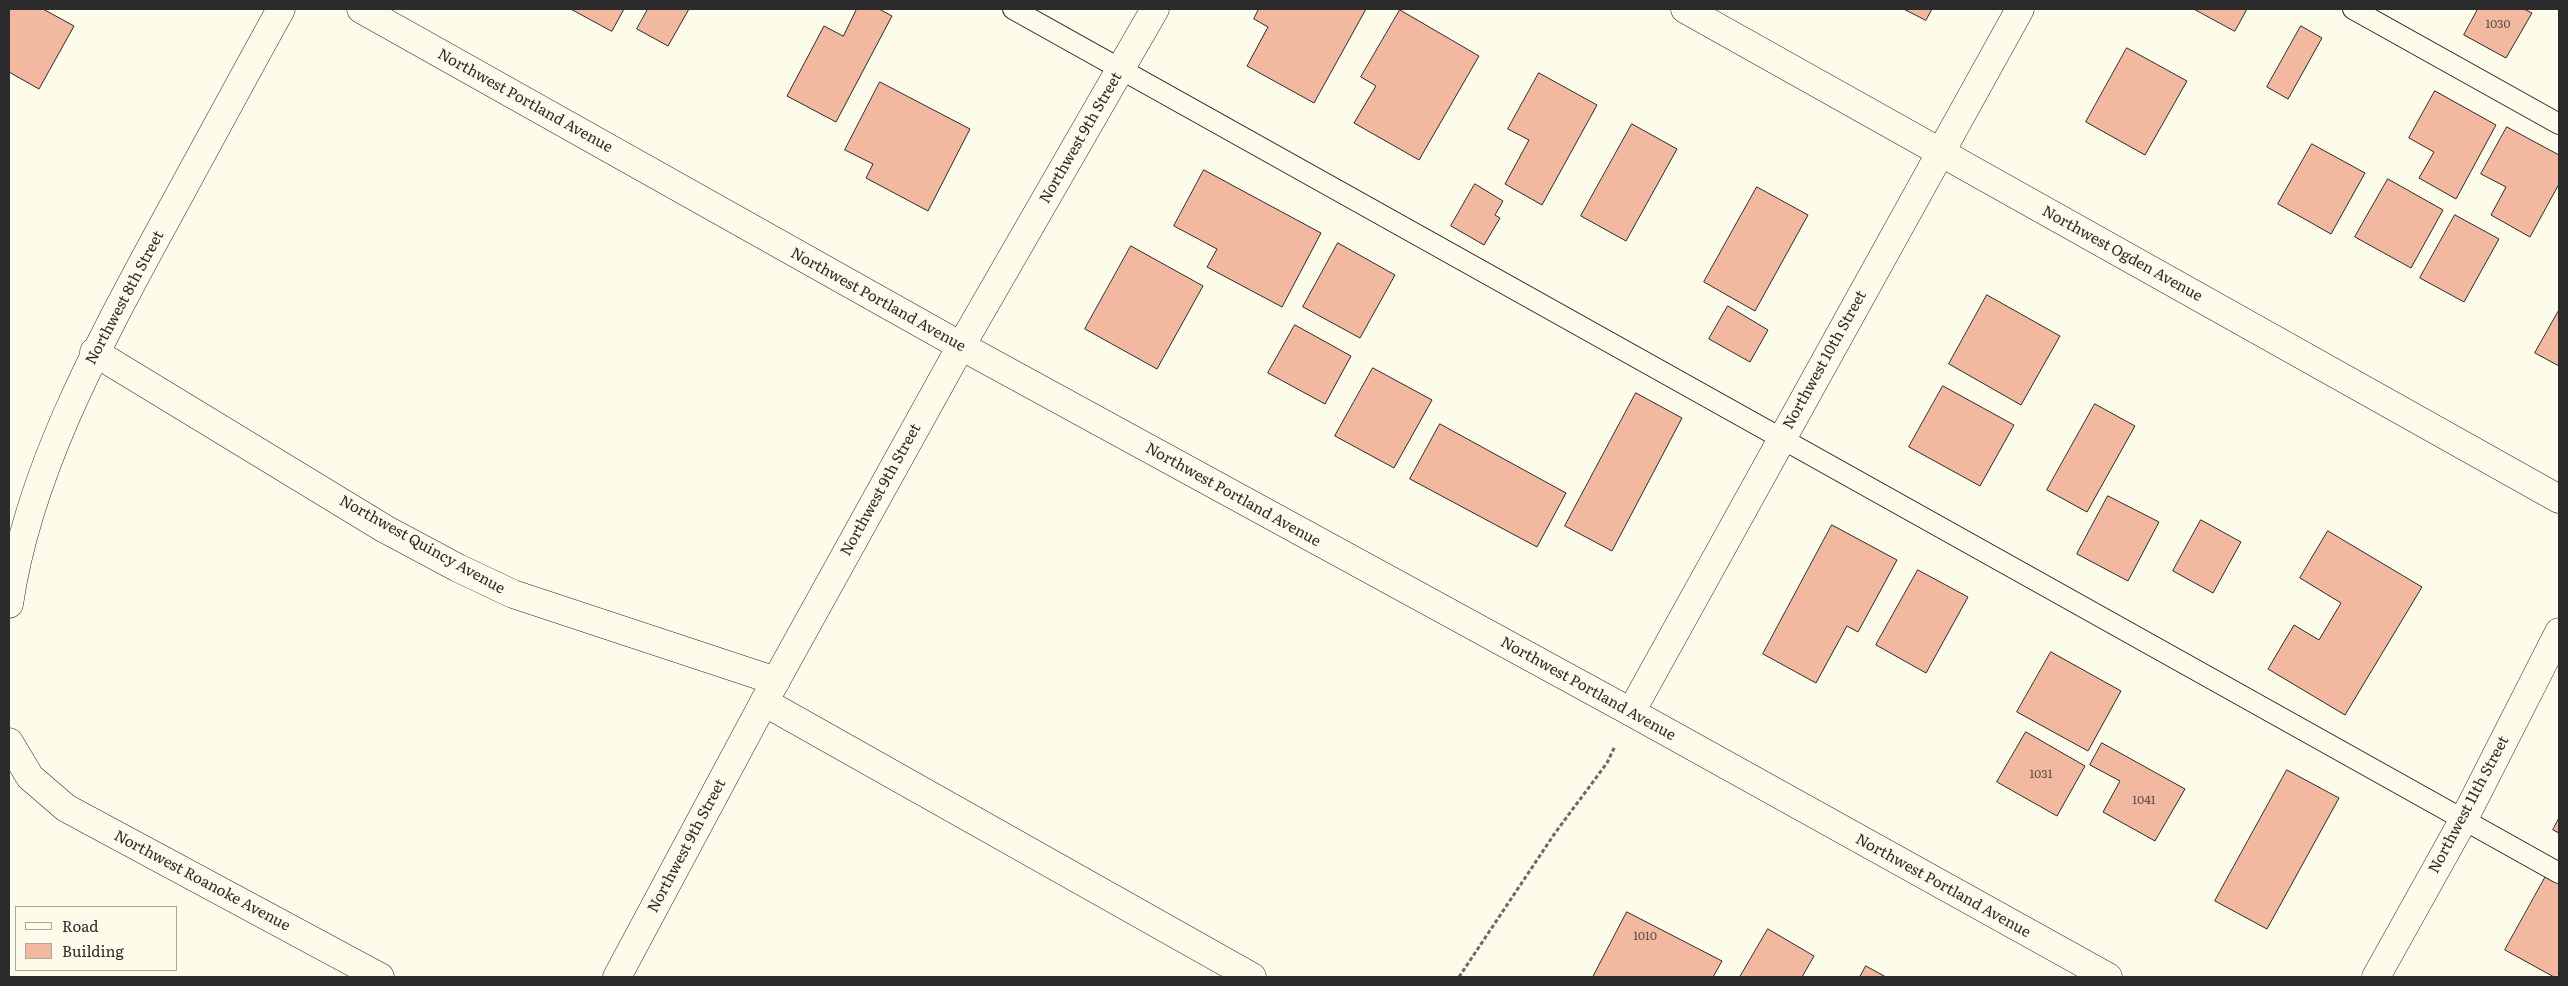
<!DOCTYPE html>
<html>
<head>
<meta charset="utf-8">
<style>
	body { margin:0 }
	#map { position:relative; width:2568px; height:986px; overflow:hidden; background:#fdfbea; font-family:Literata,serif }
	canvas { display:block }
	.frame { position:absolute; inset:0; border:10px solid #2b2b2b; pointer-events:none }
	.legend { position:absolute; left:15px; top:906px; width:162px; height:65px; box-sizing:border-box; background:#fdfbea; border:1px solid #a9a89e; margin:0; padding:6px 9px; list-style:none; font-size:15px; color:#2b2b2b }
	.legend li { display:flex; align-items:center; gap:10px; height:25px }
	.legend b { width:25px; border:1px solid #a9a89e }
</style>
</head>
<body>
<div id="map">
<canvas width="2568" height="986"></canvas>
<div class="frame"></div>
<ul class="legend">
<li><b style="height:6px;background:#fdfbea"></b>Road</li>
<li><b style="height:14px;background:#f2b8a0"></b>Building</li>
</ul>
</div>
<script>
const ctx = document.querySelector('canvas').getContext('2d');
ctx.lineJoin = 'round';
function paint(path, color) { ctx.fillStyle = color; ctx.fill(path, 'evenodd'); }
function trace(path, color, width, dash) { ctx.strokeStyle = color; ctx.lineWidth = width; ctx.lineCap = dash ? 'butt' : 'round'; ctx.setLineDash(dash || []); ctx.stroke(path); }
function drawText(font, color, halo, rows, align = 'center') {
  ctx.font = font + ' Literata,serif'; ctx.lineWidth = 4; ctx.setLineDash([]); ctx.textBaseline = 'middle'; ctx.strokeStyle = halo; ctx.fillStyle = color; for (const [text, x, y, turn = 0] of rows) {
    ctx.save(); ctx.translate(x, y); ctx.rotate((+turn || 0) * Math.PI / 180); ctx.textAlign = isNaN(turn) ? turn : align; if (halo) ctx.strokeText(text, 0, 0); ctx.fillText(text, 0, 0); ctx.restore();
  }
}
const building = new Path2D(`
	M9,9H43L74,26L39,89L9,72Z
	M571,9H624L612,31Z
	M648,9H689L668,46L637,29Z
	M857,9H879L892,16L836,122L787,96L824,26L843,36Z
	M1259,9H1366L1314,103L1247,66L1268,27L1254,19Z
	M1904,9H1932L1926,20Z
	M2194,9H2247L2235,31Z
	M2478,9H2524L2532,13L2506,58L2464,35Z
	M1400,10L1479,56L1419,160L1354,123L1376,86L1361,77Z
	M2301,26L2322,38L2288,99L2267,87Z
	M2127,48L2187,81L2145,155L2086,122Z
	M1539,73L1597,105L1542,205L1505,184L1529,140L1508,129Z
	M880,82L970,129L928,211L866,178L873,164L845,150Z
	M2435,91L2496,125L2456,199L2419,178L2434,152L2409,138Z
	M1632,124L1677,149L1626,241L1581,216Z
	M2507,127L2559,155V184L2530,237L2491,215L2506,187L2481,174Z
	M2312,144L2365,173L2331,234L2278,204Z
	M1204,170L1321,233L1282,307L1207,267L1217,249L1174,226Z
	M2388,179L2443,210L2411,268L2355,237Z
	M1475,184L1503,201L1495,215L1500,218L1484,245L1451,226Z
	M1757,187L1808,215L1755,311L1704,282Z
	M2455,215L2499,239L2464,302L2420,278Z
	M1338,243L1395,275L1360,338L1303,307Z
	M1131,246L1203,286L1157,369L1085,329Z
	M1987,295L2060,336L2021,405L1949,364Z
	M1728,306L1768,330L1750,362L1709,339Z
	M2559,310V366L2535,353Z
	M1295,325L1351,356L1325,404L1268,373Z
	M1373,368L1432,400L1394,468L1335,436Z
	M1943,386L2014,425L1980,486L1909,447Z
	M1636,393L1682,418L1612,551L1565,526Z
	M2095,404L2135,426L2087,512L2047,490Z
	M1440,424L1566,493L1537,547L1410,479Z
	M2108,496L2159,522L2128,581L2077,554Z
	M2201,520L2241,542L2213,593L2173,571Z
	M1832,525L1897,560L1858,632L1847,626L1816,683L1763,654Z
	M2328,531L2422,587L2345,715L2268,669L2294,625L2319,640L2341,603L2300,578Z
	M1918,570L1968,597L1926,673L1876,645Z
	M2051,652L2121,691L2088,751L2017,712Z
	M2026,732L2085,766L2057,816L1997,782Z
	M2102,743L2185,789L2155,841L2103,812L2120,781L2090,765Z
	M2287,770L2339,798L2267,929L2215,901Z
	M2559,818V833L2553,830Z
	M2546,876L2559,883V977H2554L2505,950Z
	M1627,912L1722,961L1713,977H1593Z
	M1768,929L1814,956L1802,977H1740Z
	M1866,966L1886,977H1860Z`);
const path = new Path2D(`
	M1459,977L1555,833L1607,763L1615,746`);
const service = new Path2D(`
	M1013,9L2559,873
	M2353,9L2559,124`);
const minor = new Path2D(`
	M1685,9L2559,499
	M94,352L385,529L458,568L513,594L776,681
	M9,604C28,475 95,351 156,238C198,161 239,85 281,9
	M764,702L1252,977
	M1631,712L2020,9
	M9,742L30,777L66,808L380,977
	M2376,977L2464,819L2559,632`);
const tertiary = new Path2D(`
	M361,9L961,346L1631,712L2108,977
	M617,977L764,702L961,346L1155,9`);
const numberNames = [
	["1030",2498,24],
	["1031",2041,774],
	["1041",2144,800],
	["1010",1645,936]
];
const streetNames = [
	["Northwest Portland Avenue",525,101,29],
	["Northwest 9th Street",1081,138,-60],
	["Northwest Ogden Avenue",2122,254,29],
	["Northwest 8th Street",125,298,-62],
	["Northwest Portland Avenue",878,300,29],
	["Northwest 10th Street",1825,360,-61],
	["Northwest 9th Street",881,490,-61],
	["Northwest Portland Avenue",1233,495,29],
	["Northwest Quincy Avenue",422,545,29],
	["Northwest Portland Avenue",1588,689,29],
	["Northwest 11th Street",2469,805,-62],
	["Northwest 9th Street",687,846,-62],
	["Northwest Roanoke Avenue",202,881,28],
	["Northwest Portland Avenue",1943,886,29]
];
paint(building, '#f2b8a0');
trace(building, '#2b2b2b', 1);
trace(service, '#2b2b2b', 22);
trace(minor, '#2b2b2b', 29);
trace(tertiary, '#2b2b2b', 29);
trace(path, '#6a6964', 3, [4, 2.5]);
trace(service, '#fdfbea', 20);
trace(minor, '#fdfbea', 28);
trace(tertiary, '#fdfbea', 28);
drawText('12px', '#5d4e48', null, numberNames);
drawText('15px', '#2b2b2b', '#fdfbea', streetNames);
</script>
</body>
</html>
